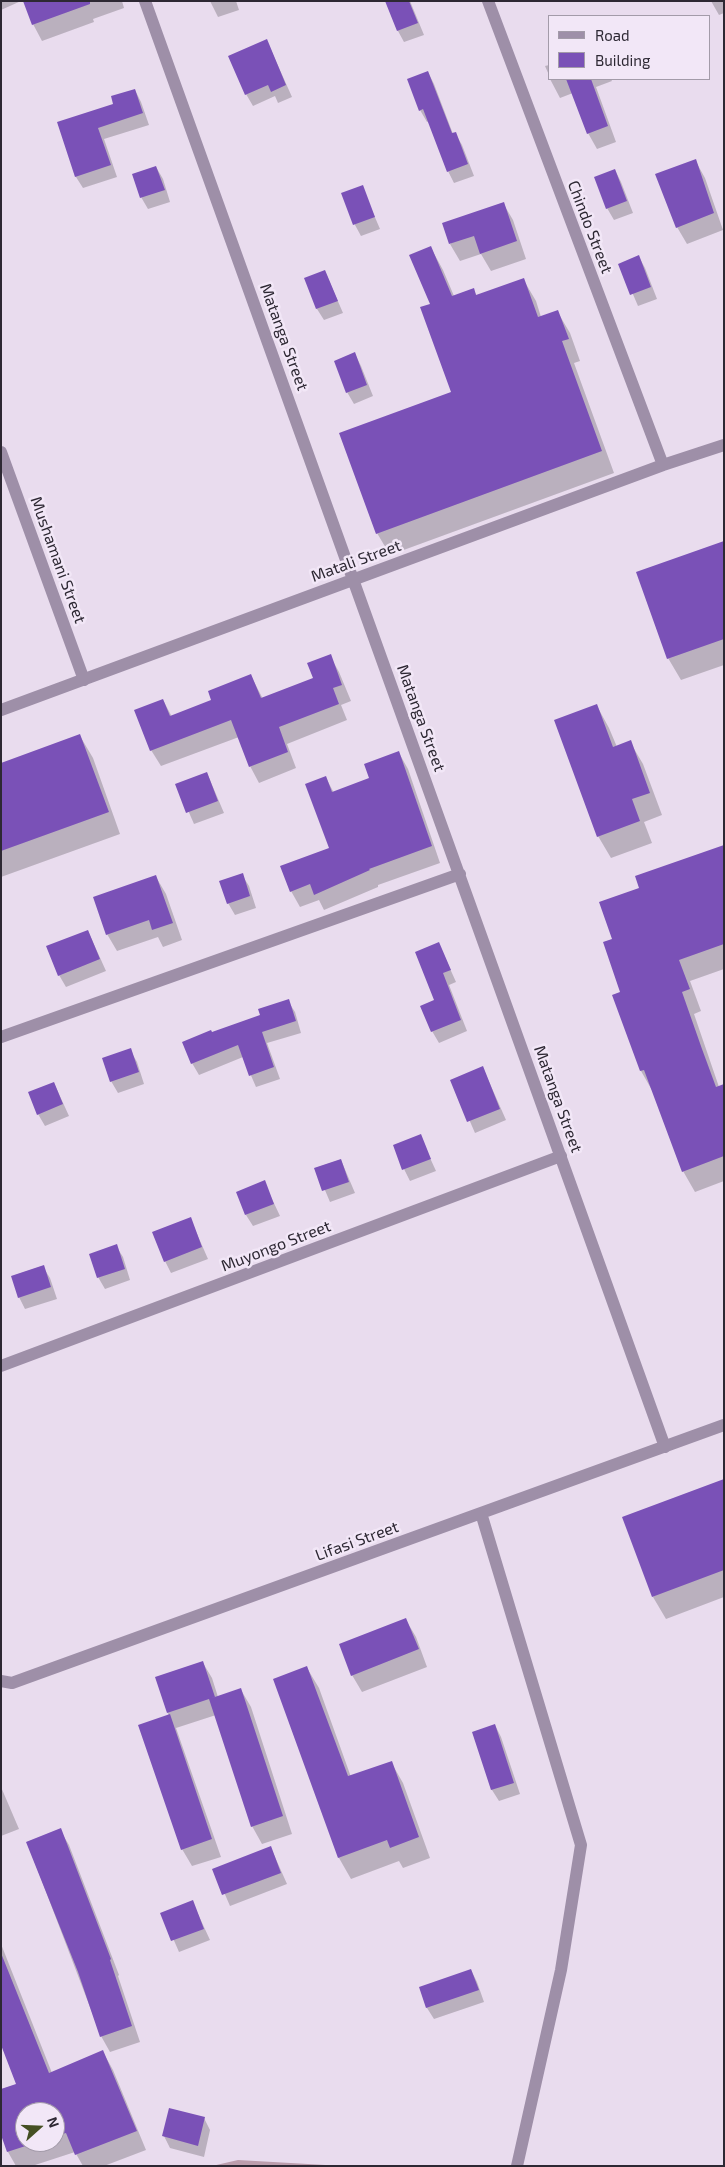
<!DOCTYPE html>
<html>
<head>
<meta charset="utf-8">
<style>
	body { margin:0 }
	#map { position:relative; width:725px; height:2167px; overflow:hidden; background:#e9dcee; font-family:"Exo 2",sans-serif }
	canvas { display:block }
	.frame { position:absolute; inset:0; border:2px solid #2d2833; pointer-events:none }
	.legend { position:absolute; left:548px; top:15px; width:162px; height:65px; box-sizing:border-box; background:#f2e7f7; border:1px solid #a39ba9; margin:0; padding:6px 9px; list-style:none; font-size:15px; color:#2d2833 }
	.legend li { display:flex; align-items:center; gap:10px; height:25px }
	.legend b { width:25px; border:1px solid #a39ba9 }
	.north { position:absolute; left:15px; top:2102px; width:50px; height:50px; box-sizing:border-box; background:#f2e7f7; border:1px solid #a39ba9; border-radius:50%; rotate:70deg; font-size:14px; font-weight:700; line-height:20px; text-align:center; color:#2d2833 }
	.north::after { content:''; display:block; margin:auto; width:18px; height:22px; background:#454f23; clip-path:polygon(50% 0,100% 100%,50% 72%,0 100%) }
</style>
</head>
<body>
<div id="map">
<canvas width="725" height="2167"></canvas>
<div class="frame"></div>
<ul class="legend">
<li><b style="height:6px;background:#9e8fa8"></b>Road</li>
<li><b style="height:14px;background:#7a51b7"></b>Building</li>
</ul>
<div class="north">N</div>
</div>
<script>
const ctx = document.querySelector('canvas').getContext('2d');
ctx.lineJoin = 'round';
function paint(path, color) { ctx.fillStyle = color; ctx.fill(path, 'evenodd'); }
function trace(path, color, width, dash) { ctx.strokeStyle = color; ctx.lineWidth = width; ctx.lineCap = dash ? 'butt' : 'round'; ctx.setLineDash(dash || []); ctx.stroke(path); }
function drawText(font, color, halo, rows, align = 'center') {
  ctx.font = font + ' "Exo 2",sans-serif'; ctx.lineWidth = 5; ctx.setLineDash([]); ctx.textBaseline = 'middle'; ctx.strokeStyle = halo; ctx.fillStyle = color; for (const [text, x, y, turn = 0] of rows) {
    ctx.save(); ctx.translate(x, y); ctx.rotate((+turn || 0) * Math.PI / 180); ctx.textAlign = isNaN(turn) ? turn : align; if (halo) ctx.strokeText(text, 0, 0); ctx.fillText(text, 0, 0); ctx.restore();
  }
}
const green = new Path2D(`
	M238,2160L343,2166H212Z`);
const shadow = new Path2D(`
	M1,1H21L1,10Z
	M24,1H122L124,8L93,19L94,22L42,41L33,24Z
	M210,1H236L239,10L218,17Z
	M387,1H410L424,35L404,42L398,31Z
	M711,1H724V13L719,15Z
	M267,41L292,97L278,103L275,96L253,106L246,94Z
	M549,65V75L545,66Z
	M428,72L434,84L453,134L455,133L462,145L474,176L454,183L448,171L429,121L427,122L420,110Z
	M550,79H611L612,81L596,87L616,142L597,149L588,133L573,93L560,98Z
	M135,90L141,102L149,125L104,139L117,177L83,188L76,177L58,123L115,104Z
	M695,160L705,178L723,230L687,244L677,227Z
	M156,167L163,179L170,202L148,209L141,197Z
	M615,170L621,182L633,213L614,220L607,208Z
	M362,187L380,229L361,236L355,225L343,194Z
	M503,203L513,220L526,259L491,271L481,254L460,261L450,244Z
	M431,248L443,270L454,296L473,289L477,296L523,279L536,301L541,317L557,311L570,333L580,361L574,363L614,473L390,555L377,533L453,393L431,305Z
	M639,257L645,268L657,299L638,306L620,264Z
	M325,271L343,313L324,320L317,309L306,278Z
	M355,354L361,366L373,396L354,404L347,392Z
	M724,541V665L681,680L668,658Z
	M330,656L339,672L351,701L341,705L347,720L287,744L296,768L259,783L250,766L239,737L161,766L151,750L163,700L172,717L213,701L251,676L263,699L315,679Z
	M597,706L609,728L617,747L630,742L643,764L662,815L644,822L652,843L611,858L598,836Z
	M80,736L93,758L120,834L1,877V764Z
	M399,753L408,769L440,863L378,885V887L324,910L319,900L300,907L291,891L331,848L326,778L334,793L371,779Z
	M207,773L224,813L194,824L177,785Z
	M724,847V969L690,981L701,1011L694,1014L719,1087L724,1086V1181L695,1192L683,1171L653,1092L641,1071L613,995L622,992L614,940L641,889Z
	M242,875L249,886L256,908L235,915L228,903Z
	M156,877L166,894L182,940L163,947L158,937L117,951L107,934Z
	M88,931L106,971L66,987L59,975Z
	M439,944L456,982L449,985L467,1031L439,1043L432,1031Z
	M288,1001L295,1012L301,1033L267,1043L280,1079L256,1087L243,1057L199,1075L192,1063L211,1033L262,1015Z
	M130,1050L137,1062L144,1084L118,1093L111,1081Z
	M483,1068L506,1120L475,1133L452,1080Z
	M54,1083L69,1116L45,1126L38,1114Z
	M420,1136L436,1171L410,1181L404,1169Z
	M341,1160L355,1193L330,1202L316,1169Z
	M264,1182L280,1216L253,1226L246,1215Z
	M190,1218L208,1259L171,1273L165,1261Z
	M116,1246L123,1257L130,1280L105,1289L98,1277Z
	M43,1267L50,1278L57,1299L25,1309L19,1297Z
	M724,1481V1597L666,1619L653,1597Z
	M406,1620L416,1637L427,1667L362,1692L352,1675Z
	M203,1663L212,1678L218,1697L241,1690L251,1707L292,1834L262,1844L252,1826L216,1715L176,1728L221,1857L192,1866L182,1849L168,1712Z
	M307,1668L319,1688L351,1777L391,1762L403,1783L430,1858L403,1868L399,1861L351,1879L339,1858L274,1679Z
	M495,1725L501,1737L520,1794L499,1801L492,1790L473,1732Z
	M1,1787L19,1829L1,1836Z
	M60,1830L69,1845L119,1975L118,1976L140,2042L110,2052L101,2036L27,1842Z
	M271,1848L287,1884L230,1906L214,1869Z
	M192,1901L210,1940L179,1952L162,1913Z
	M1,1944L52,2073L103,2052L113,2070L146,2150L104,2166H83L75,2152L32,2166H16L8,2152L1,2131L18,2085L1,2041ZM25,2112H55V2142H25Z
	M471,1970L477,1982L484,2002L434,2019L427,2008L420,1988Z
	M204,2118L210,2130L204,2157L170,2148L164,2136Z`);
const building = new Path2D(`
	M23,1H90V4L32,25Z
	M385,1H409L418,23L397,31Z
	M267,39L286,85L271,92L268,85L245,95L228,56Z
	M428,71L452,133L456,132L468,164L447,172L423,109L419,111L407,79Z
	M566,79H591L608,126L587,134Z
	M135,89L143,113L98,128L111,165L75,177L57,122L113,104L111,96Z
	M696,159L714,213L676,228L655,174Z
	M156,166L165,190L140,198L132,174Z
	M615,169L627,201L606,209L594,177Z
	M363,185L375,217L353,225L341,193Z
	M504,202L517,241L480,254L474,236L449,244L442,223Z
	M431,246L452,296L474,288L476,295L524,278L538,317L558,310L569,339L562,341L602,451L376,534L339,433L451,392L420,307L430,304L409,255Z
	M639,255L651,287L630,295L618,264Z
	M325,270L338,301L316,309L304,278Z
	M355,352L367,385L346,393L334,361Z
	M724,541V639L667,659L636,572Z
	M331,654L342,685L333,688L339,704L279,727L288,752L249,767L231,720L150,751L134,710L163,699L170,716L211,700L208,691L251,674L261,698L313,678L307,663Z
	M597,704L613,747L631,740L650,793L632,799L640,821L597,837L554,720Z
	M80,734L109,812L1,851V763Z
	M399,751L432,846L369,869L370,870L314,895L310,884L290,892L280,866L329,848L305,784L326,776L332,792L369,778L364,764Z
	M207,772L218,801L186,813L175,784Z
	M724,845V944L679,960L690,989L682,992L702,1049L716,1087L724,1084V1156L682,1172L644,1070L640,1071L612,995L620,992L603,942L612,939L599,902L639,888L635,876Z
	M243,873L250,896L227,904L219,881Z
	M156,875L173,923L152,930L149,920L106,935L93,897Z
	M88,930L100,959L58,976L46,946Z
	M439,942L451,970L443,973L461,1020L431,1032L420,1006L434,1000L415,952Z
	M289,999L296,1021L262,1032L274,1067L249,1076L238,1045L191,1064L182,1042L211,1030L212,1032L260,1015L258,1009Z
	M131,1048L139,1072L110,1082L102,1058Z
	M483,1066L500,1109L467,1122L450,1080Z
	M54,1082L63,1104L37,1115L28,1092Z
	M421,1134L431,1159L402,1170L393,1145Z
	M341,1159L349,1182L322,1191L314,1168Z
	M265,1180L274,1204L245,1215L236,1192Z
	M191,1217L202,1247L164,1262L152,1232Z
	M117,1244L125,1269L97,1278L89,1254Z
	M44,1265L51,1287L18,1298L11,1276Z
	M724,1479V1570L652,1597L622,1517Z
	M406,1618L419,1649L351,1676L339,1644Z
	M203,1661L215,1697L167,1713L155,1677Z
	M307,1666L348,1776L392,1761L419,1837L390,1848L387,1840L338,1858L273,1679Z
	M241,1688L283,1816L251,1827L209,1699Z
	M170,1714L212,1839L181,1850L138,1725Z
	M495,1724L514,1783L491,1790L472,1732Z
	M61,1828L111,1959L110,1960L132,2026L100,2037L78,1972L26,1842Z
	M271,1846L281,1873L222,1895L212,1869Z
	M193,1900L204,1929L171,1941L160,1913Z
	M1,1953L49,2073L103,2050L137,2131L75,2155L66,2133L55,2136V2112H25V2142H38L7,2152L1,2135V2089L16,2084L1,2045Z
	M471,1969L479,1990L426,2008L419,1987Z
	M169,2108L205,2117L198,2146L162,2136Z`);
const street = new Path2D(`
	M145,1L665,1447
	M488,1L663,465
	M1,452L84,680
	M1,710L663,465L724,445
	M1,1037L460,874
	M1,1366L561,1156
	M481,1513L581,1845L561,1970L517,2166
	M1,1681L12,1683L724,1425`);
const streetNames = [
	["Chindo Street",590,227,69],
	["Matanga Street",284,337,70],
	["Mushamani Street",58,560,70],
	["Matali Street",356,561,-20],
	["Matanga Street",421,718,70],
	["Matanga Street",558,1099,70],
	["Muyongo Street",276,1246,-21],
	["Lifasi Street",357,1541,-20]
];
paint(green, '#bc9ead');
paint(shadow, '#0003');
paint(building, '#7a51b7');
trace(street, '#9e8fa8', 12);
drawText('16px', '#2d2833', '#f2e7f7', streetNames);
</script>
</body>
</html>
